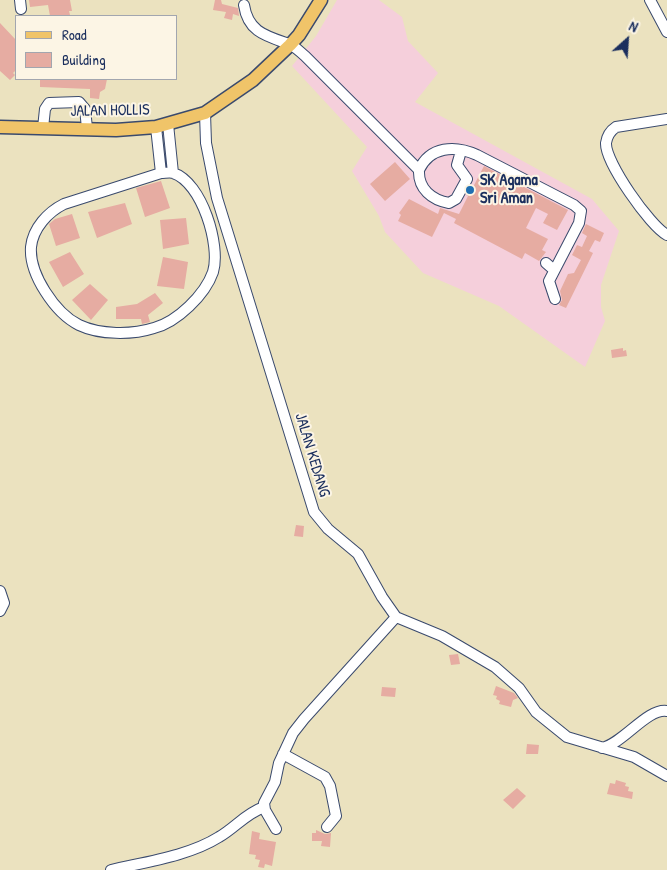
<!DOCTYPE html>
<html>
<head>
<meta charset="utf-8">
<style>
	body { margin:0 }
	#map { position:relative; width:667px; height:870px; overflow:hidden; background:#ebe2bf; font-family:"Patrick Hand",sans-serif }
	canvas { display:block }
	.legend { position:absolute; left:15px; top:15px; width:162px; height:65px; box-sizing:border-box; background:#fcf5e5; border:1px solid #a2a6af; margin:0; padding:6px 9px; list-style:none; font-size:15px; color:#1b2f5e }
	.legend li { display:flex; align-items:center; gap:10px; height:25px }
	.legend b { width:25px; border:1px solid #a2a6af }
	.north { position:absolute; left:602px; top:15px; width:50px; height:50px; -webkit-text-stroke:4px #fcf5e5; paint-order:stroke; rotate:26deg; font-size:14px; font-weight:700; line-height:20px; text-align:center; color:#1b2f5e }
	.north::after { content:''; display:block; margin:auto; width:18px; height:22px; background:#1b2f5e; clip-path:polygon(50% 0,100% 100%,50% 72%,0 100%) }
</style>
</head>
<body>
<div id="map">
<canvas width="667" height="870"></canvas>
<ul class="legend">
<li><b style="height:6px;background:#f0c469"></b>Road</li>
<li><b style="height:14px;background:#e6aca2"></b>Building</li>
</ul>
<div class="north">N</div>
</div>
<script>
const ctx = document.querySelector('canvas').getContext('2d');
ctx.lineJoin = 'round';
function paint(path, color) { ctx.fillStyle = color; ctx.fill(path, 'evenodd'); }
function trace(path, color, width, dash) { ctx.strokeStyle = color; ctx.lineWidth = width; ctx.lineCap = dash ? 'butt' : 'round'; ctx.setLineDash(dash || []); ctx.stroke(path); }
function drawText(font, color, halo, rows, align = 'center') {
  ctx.font = font + ' "Patrick Hand",sans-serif'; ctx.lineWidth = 4; ctx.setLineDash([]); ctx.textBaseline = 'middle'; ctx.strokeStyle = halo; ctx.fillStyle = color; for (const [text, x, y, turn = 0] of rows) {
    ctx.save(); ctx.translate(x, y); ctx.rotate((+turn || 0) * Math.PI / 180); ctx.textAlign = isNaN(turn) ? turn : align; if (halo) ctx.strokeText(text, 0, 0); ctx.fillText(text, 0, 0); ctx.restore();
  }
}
const built = new Path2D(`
	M337,0H379L402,17L408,41L438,73L415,102L592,199L619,231L601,285V307L605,321L585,367L499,306L423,273L385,232L379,216L352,171L367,147L292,66L316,36Z`);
const building = new Path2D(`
	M29,0H70L72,11H69L70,15L50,16L48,5L30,7Z
	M215,0H221L222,4L238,8L239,16L233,14L232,20L224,18L226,12L213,10Z
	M0,23L16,40V70L13,73L15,75L10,80L0,71Z
	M40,79H107L105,89L100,92L99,99L90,98V89L40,87Z
	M395,162L410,179L385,201L370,184Z
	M484,166L568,210L557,230L543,223L548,214L536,208L526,228L548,239L542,250L546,252L539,261L525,253L522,259L454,223L456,219L444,213L432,237L398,221L401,215L399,213L409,199L438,214L440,208L459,214L468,196L466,195L469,190L471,191Z
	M161,181L170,208L145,217L136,188Z
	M125,203L132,224L97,238L88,212Z
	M72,214L80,238L56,246L49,224L55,219Z
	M186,218L189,244L163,249L160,220Z
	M586,224L604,233L600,242L595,240L589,251L593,253L566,308L559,305L562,300L560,291L568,274L574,273L581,260L572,255L577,245L582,247L587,236L582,233Z
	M70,252L84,274L63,287L49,262Z
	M163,257L188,262L184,289L157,286Z
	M90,284L108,300L91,320L72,300Z
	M155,293L163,303L148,315L150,322L142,324L141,319H116V307L137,304Z
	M623,348V351L626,350L627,356L612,358L611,350Z
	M296,525L304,526L303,537L294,536Z
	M458,654L460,664L451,665L449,655Z
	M496,686L514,693L518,698L513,700L511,707L499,704L500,701L496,699L497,696L493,695Z
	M382,687L396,688L395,697L381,696Z
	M527,744L539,745L538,754H526Z
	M616,780L626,783L625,786L629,787L628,791L633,792L632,799L607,794L610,783L615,784Z
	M517,788L526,796L513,809L503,800Z
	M316,830L325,834L331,833L330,847L321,846L322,841H312V833H316Z
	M252,831L260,833L259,839L276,842L272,866L265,864L264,868L258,867L260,860L255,859L256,855L249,854Z`);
const minor = new Path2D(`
	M20,0L21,9
	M650,0L667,32
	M244,5C248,32 266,36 289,44C295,46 301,53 305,56L419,170
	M205,113L206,143L217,198L314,512L328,529L358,554L382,597L396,617L442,636L495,667L519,688L536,712L567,737L634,757L667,776
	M667,119L616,127C610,131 607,136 606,143C605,162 650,226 667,235
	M168,124L173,173
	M156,127L161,173
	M43,128L45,109L49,103L79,102L85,109L87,128
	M461,151L457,165L467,179L456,199L449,203C432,200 418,189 419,170C430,146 455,145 477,155L574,205L581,211L579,223L549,281L555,299
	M161,173C165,173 170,172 173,173C202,182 221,246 213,272C205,295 177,322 154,328C132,335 100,335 79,325C55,313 29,274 31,247C33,228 48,212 64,204Z
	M546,263L554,270
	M0,591L4,603L0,611
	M602,748C624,743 647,708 667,711
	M283,754L325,777L330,786L336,816L327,827
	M276,829L265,810L264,803L275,782L279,763L293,733L304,719L396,617
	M111,870C145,862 189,856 219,837C236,827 245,814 264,807`);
const major = new Path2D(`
	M0,127L116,130L156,127L205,113L253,80L290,45L299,35L321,0`);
const markers = [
	[470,190,5,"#1f6fb2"]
];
const streetNames = [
	["JALAN HOLLIS",110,111,-1],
	["JALAN KEDANG",312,455,73]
];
const poiNames = [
	["SK Agama",480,181],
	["Sri Aman",480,199]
];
paint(built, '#f5cfdb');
paint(building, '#e6aca2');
trace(minor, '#3a4a6d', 12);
trace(major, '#3a4a6d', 15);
trace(minor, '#fff', 10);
trace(major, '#f0c469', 12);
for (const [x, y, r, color] of markers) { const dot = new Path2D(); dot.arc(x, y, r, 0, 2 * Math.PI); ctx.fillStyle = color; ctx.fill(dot); trace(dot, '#fcf5e5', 2); }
drawText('16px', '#1b2f5e', '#fcf5e5', streetNames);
drawText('bold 16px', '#1b2f5e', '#fcf5e5', poiNames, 'left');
</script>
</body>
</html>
